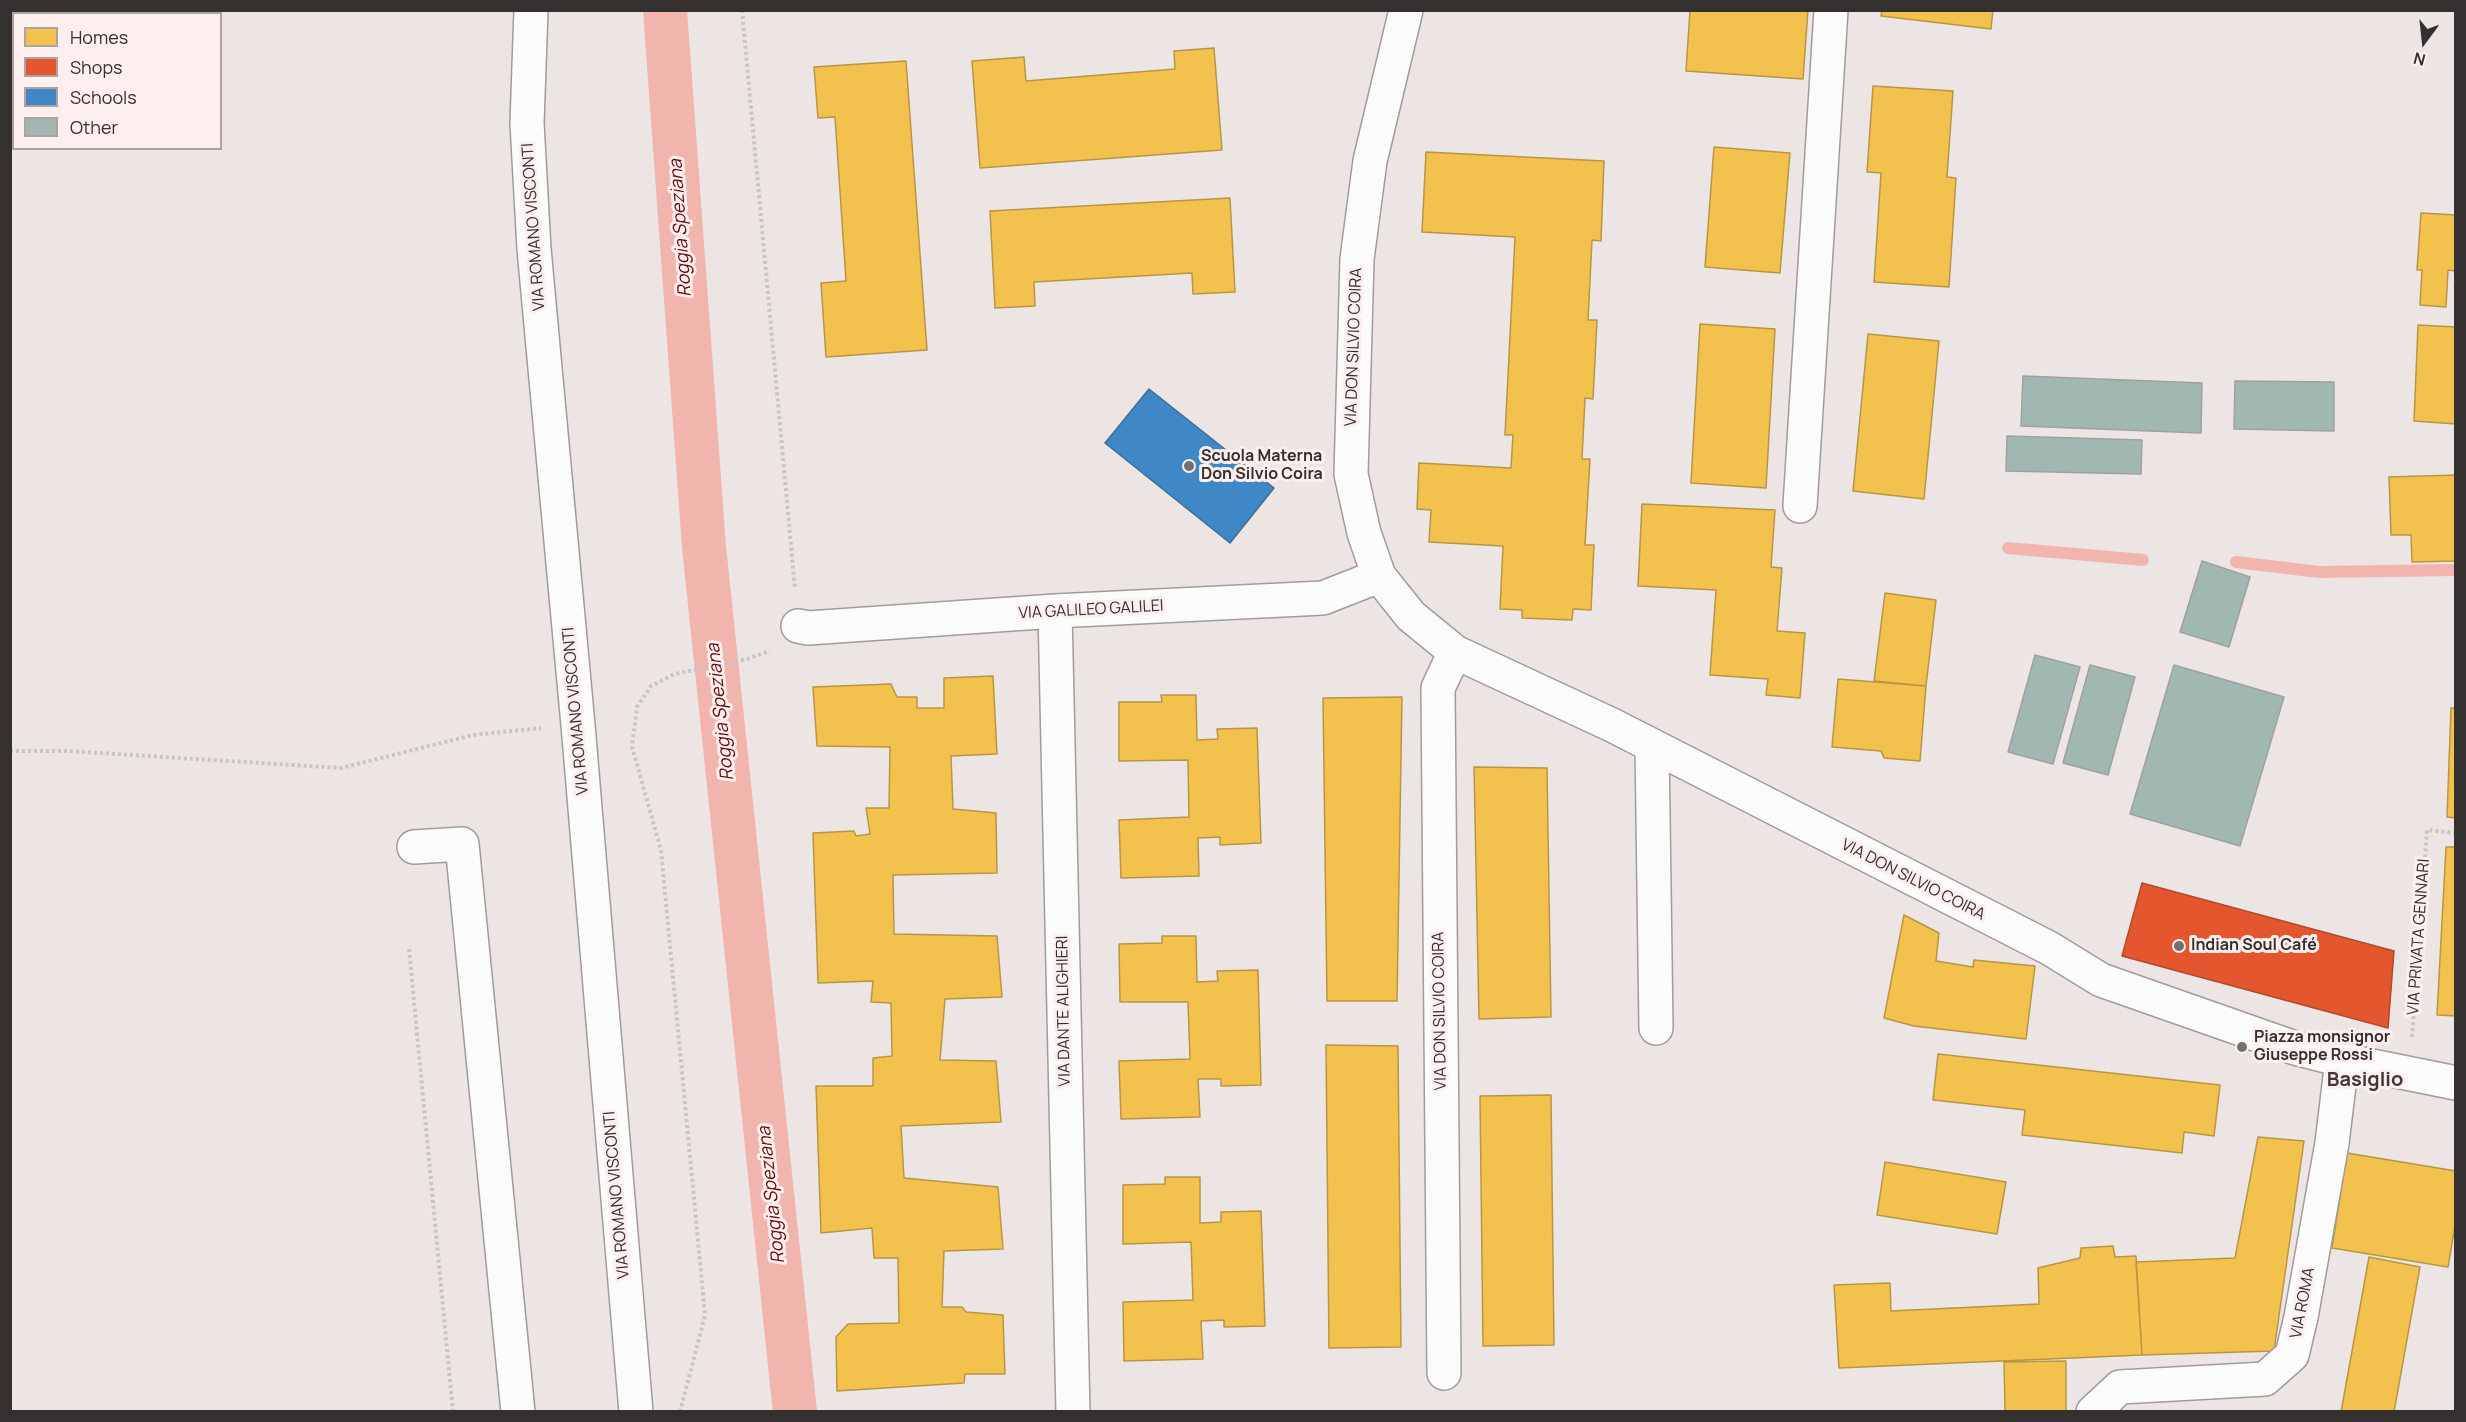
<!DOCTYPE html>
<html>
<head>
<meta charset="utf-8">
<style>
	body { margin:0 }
	#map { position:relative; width:2466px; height:1422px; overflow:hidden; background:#ece5e4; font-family:Manrope,sans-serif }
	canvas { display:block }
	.frame { position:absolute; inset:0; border:12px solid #34302f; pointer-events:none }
	.legend { position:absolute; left:12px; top:12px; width:210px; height:138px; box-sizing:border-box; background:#fcefee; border:2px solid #aca3a2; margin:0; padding:8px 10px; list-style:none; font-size:18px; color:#34302f }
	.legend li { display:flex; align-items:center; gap:12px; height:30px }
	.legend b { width:30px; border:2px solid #aca3a2 }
	.north { position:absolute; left:2394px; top:12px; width:60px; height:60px; -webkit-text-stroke:4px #fcefee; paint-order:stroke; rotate:195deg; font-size:16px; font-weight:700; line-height:24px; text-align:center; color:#34302f }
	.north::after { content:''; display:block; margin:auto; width:21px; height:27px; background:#34302f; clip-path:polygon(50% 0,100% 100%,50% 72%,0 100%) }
</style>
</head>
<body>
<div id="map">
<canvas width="2466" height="1422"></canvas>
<div class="frame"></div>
<ul class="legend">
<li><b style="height:16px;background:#f2c14e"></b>Homes</li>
<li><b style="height:16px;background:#e4572e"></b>Shops</li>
<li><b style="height:16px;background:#3f88c5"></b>Schools</li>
<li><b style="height:16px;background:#a1b8b2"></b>Other</li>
</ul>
<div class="north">N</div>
</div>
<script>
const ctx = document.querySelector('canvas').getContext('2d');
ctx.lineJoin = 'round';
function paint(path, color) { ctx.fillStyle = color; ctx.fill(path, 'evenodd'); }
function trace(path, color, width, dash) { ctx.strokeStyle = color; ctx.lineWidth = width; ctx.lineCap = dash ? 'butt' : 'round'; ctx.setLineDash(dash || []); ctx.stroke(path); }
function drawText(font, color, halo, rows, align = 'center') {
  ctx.font = font + ' Manrope,sans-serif'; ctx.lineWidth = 6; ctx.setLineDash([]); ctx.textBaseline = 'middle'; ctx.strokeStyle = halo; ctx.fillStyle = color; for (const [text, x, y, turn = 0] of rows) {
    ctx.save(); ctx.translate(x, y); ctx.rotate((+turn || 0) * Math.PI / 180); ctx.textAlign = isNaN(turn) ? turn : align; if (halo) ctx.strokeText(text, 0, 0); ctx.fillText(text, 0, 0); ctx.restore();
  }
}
const homes = new Path2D(`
	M1690,10H1808L1803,79L1686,71Z
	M1882,10H1993L1991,29L1881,16Z
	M1214,48L1222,150L980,168L972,61L1024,57L1026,81L1175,69L1174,51Z
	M906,61L927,350L826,357L821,283L846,281L835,117L818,118L814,67Z
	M1873,86L1953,91L1947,177L1956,178L1949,287L1874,282L1881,173L1867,172Z
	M1714,147L1790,153L1780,273L1705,267Z
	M1426,152L1604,161L1601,241L1592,240L1588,320H1597L1593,399L1585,398L1582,459H1590L1585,545H1594L1591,610L1573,609L1572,620L1522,618V610L1500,609L1503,546L1429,542L1431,510L1417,509L1419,463L1511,468L1513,435H1505L1515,237L1422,232Z
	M1230,198L1235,292L1193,294L1192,273L1034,282L1035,306L995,308L990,211Z
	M2421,213L2456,215V271L2448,270L2446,307L2420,305L2422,270H2417Z
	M1700,324L1775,329L1766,488L1691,483Z
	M2418,325L2456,327V424L2414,421Z
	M1868,334L1939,341L1924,499L1853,491Z
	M2456,475V561L2412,562L2411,535H2391L2389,477Z
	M1642,504L1775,510L1771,567L1782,568L1777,631L1805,633L1800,698L1766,695L1768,679L1710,675L1716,590L1638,586Z
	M1885,593L1936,600L1926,686L1874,681Z
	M993,676L997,754L951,756L953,809L996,813L997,873L893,875L894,934L997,936L1002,997L945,999L940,1060L996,1061L1001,1122L901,1126L904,1178L998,1187L1003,1249L944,1251L942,1307H962L966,1312L1003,1315L1005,1374H965L964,1383L837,1391L836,1337L848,1324L899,1323L898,1258H874L872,1228L821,1233L816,1086H873V1058L892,1056L891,1003L871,1002L873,981L818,983L813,833L854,831L856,836L870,834L866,808H889L890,747L817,746L813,687L891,684L897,697H917V708H944V678Z
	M1838,679L1926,686L1920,761L1884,758L1881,751L1832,747Z
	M1161,695H1196L1197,740L1218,739L1217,729L1257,728L1261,843L1220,845V837L1198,838L1199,876L1121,878L1119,820L1189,817L1188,760L1119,761V702H1162Z
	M1402,697L1397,1001H1327L1323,698Z
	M2451,708H2456V818L2447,817Z
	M1474,767L1547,768L1551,1017L1479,1019Z
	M2446,847H2456V1016L2437,1015Z
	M1904,915L1939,933L1936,961L1973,967L1974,960L2035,966L2026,1039L1914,1026L1884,1018Z
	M1162,936H1196L1197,982L1218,981L1217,971L1258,970L1261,1085L1221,1086V1079H1198L1200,1117L1121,1119L1119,1061L1190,1059L1188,1002H1120L1119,944L1162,943Z
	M1326,1045L1398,1046L1401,1347L1329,1348Z
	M1938,1054L2220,1085L2214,1136L2184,1132L2182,1153L2022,1135L2025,1110L1933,1100Z
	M1551,1095L1554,1345L1483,1346L1480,1096Z
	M2258,1137L2304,1141L2274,1351L2142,1355L2136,1262L2235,1258Z
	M2347,1153L2456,1171V1220L2448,1267L2332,1248Z
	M1885,1162L2006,1182L1997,1234L1877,1215Z
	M1165,1177H1200V1223L1221,1222V1212L1261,1211L1265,1326L1224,1327V1320L1201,1321L1203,1359L1124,1361L1123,1302L1193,1300L1191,1242L1123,1244V1185L1165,1184Z
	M2113,1246L2115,1257L2136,1256L2142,1355L1839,1368L1834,1285L1890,1283L1891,1311L2039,1304L2038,1268L2080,1258L2081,1248Z
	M2369,1257L2420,1267L2394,1412H2341Z
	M2066,1361V1412H2005L2004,1362Z`);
const shops = new Path2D(`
	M2142,883L2394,951L2388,1028L2122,956Z`);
const schools = new Path2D(`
	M1149,389L1274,488L1230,543L1105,443Z`);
const stream = new Path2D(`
	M2008,548L2143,560
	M2236,562L2319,572L2456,570`);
const canal = new Path2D(`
	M665,10L704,547L795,1412`);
const building = new Path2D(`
	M2023,376L2202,383L2201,433L2021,426Z
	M2235,381L2334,382V431L2234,429Z
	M2007,436L2142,440L2141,474L2006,471Z
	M2202,561L2250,577L2229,647L2180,632Z
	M2035,655L2080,667L2053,764L2008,752Z
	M2090,665L2135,677L2108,775L2063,763Z
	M2174,665L2284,697L2240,846L2130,814Z`);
const path = new Path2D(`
	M742,10L795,589
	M10,751H68L341,768L473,735L541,728
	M409,949L453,1412
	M2412,1037L2427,830L2456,833
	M680,1412L705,1315L661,850L632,747L637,707L651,686L675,674L747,659L770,651`);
const minor = new Path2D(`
	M531,10L527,123L534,249L578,725L636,1412
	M1406,10L1370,161L1357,259L1351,474L1364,533L1379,576L1411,616L1455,652L1612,725L2049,948L2101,980L2295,1048L2342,1060L2456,1083
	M1800,506L1831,10
	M1055,611L1073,1412
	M798,626L808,628L1055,611L1323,598L1379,576
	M1652,746L1656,1028
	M414,847L462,844L518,1412
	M1444,1373L1438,688L1455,652
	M2093,1412L2120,1387L2265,1379L2292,1355L2301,1317L2332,1143L2342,1060`);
const markers = [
	[1189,466,6,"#746f6e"],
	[2179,946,6,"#746f6e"],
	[2242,1047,6,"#746f6e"]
];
const streetNames = [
	["VIA ROMANO VISCONTI",534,227,-94],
	["VIA DON SILVIO COIRA",1354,347,-88],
	["VIA GALILEO GALILEI",1091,610,-3],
	["VIA ROMANO VISCONTI",576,711,-95],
	["VIA DON SILVIO COIRA",1913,880,27],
	["VIA PRIVATA GENNARI",2419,937,-86],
	["VIA DANTE ALIGHIERI",1064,1011,-91],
	["VIA DON SILVIO COIRA",1440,1011,-91],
	["VIA ROMANO VISCONTI",617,1195,-95],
	["VIA ROMA",2303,1303,-79]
];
const poiNames = [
	["Scuola Materna",1201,457],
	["Don Silvio Coira",1201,475],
	["Indian Soul Café",2191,946],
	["Piazza monsignor",2254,1038],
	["Giuseppe Rossi",2254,1056]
];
const waterNames = [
	["Roggia Speziana",681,228,-94],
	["Roggia Speziana",721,712,-96],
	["Roggia Speziana",772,1195,-96]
];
const quarterNames = [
	["Basiglio",2365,1080]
];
paint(homes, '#f2c14e');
trace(homes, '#b99645', 1.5);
paint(shops, '#e4572e');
trace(shops, '#af4b2e', 1.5);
paint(schools, '#3f88c5');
trace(schools, '#3c6e98', 1.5);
trace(stream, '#f1b5ae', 12);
trace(canal, '#f1b5ae', 44);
paint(building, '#a1b8b2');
trace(building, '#a1a09f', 1.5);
trace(minor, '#a19c9b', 36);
trace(path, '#c8c5c5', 4, [3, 3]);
trace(minor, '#fcfbfb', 33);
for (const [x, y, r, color] of markers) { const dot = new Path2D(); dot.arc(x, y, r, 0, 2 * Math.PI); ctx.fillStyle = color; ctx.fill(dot); trace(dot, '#fcefee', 2); }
drawText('16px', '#34302f', '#fcefee', streetNames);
drawText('bold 16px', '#34302f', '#fcefee', poiNames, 'left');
drawText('italic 18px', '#65060b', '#fcefee', waterNames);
drawText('bold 20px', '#413736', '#fcefee', quarterNames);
</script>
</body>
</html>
